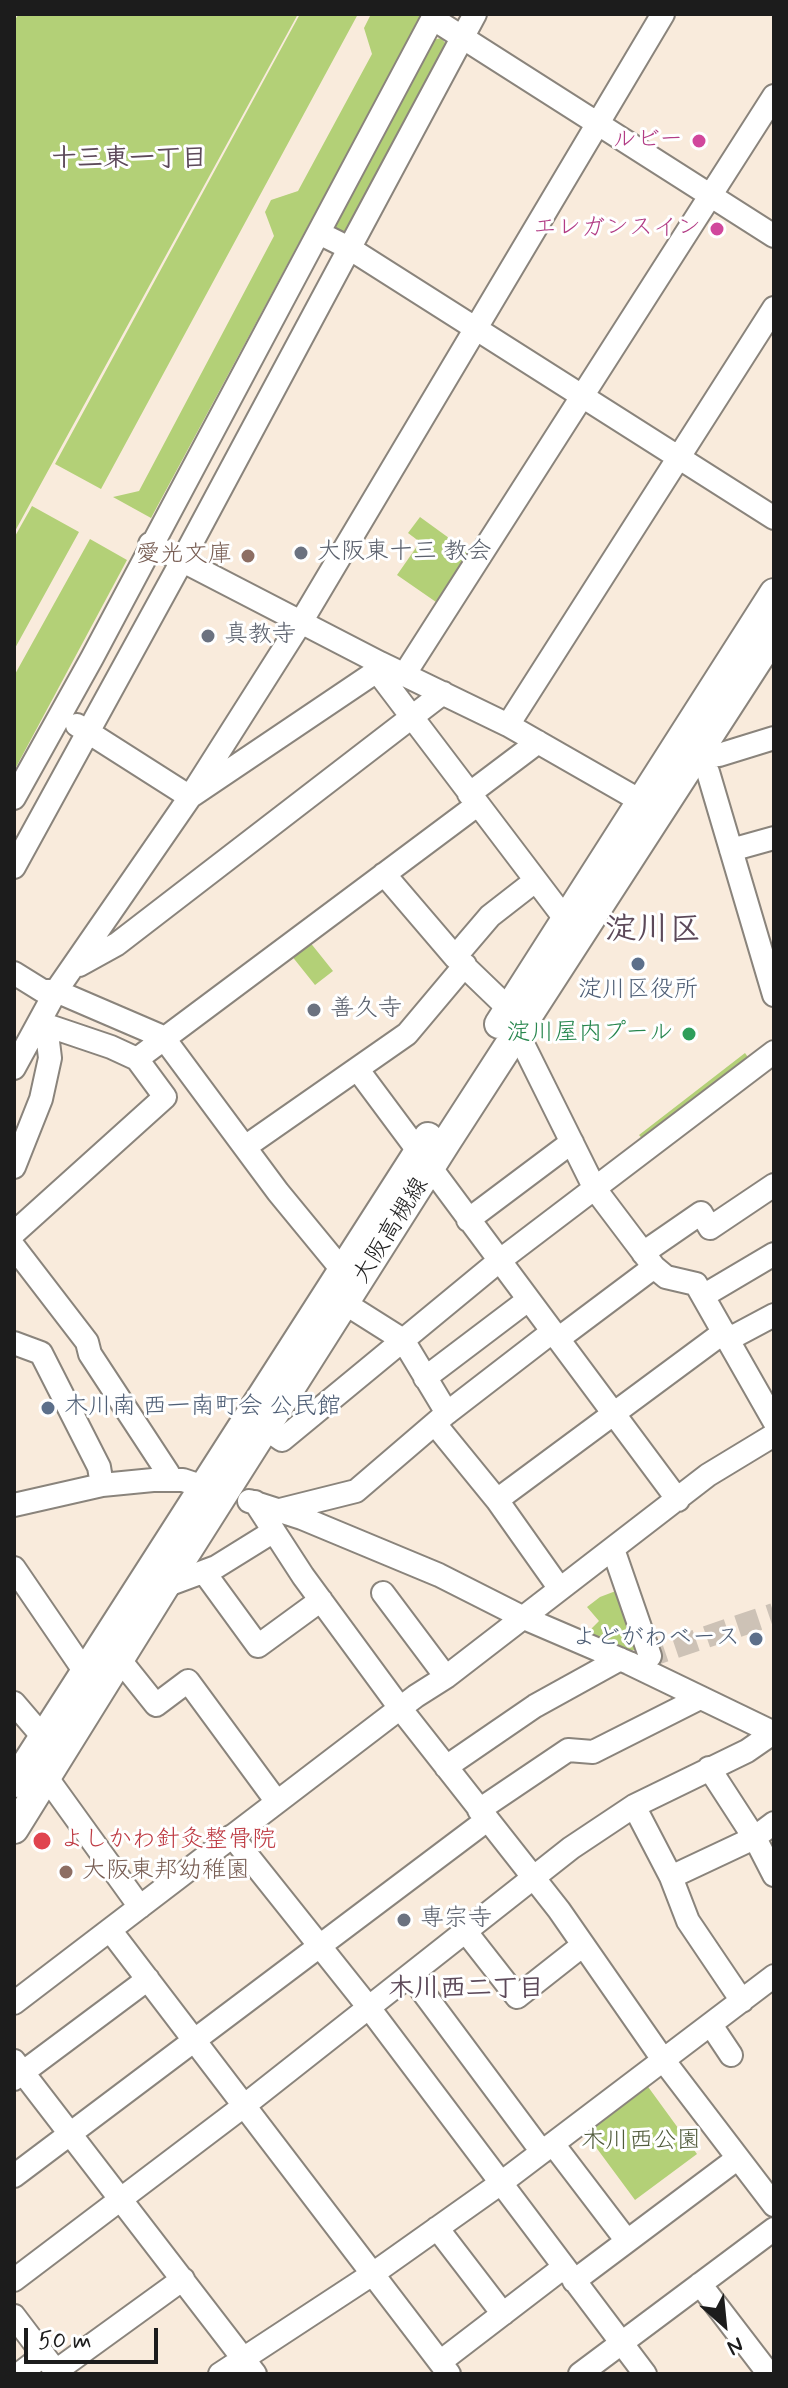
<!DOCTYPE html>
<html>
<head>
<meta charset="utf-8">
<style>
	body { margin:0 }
	#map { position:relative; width:788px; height:2388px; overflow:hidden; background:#f9ebdc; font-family:Mynerve,sans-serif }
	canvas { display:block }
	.frame { position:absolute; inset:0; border:16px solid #1c1c1c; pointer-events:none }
	.north { position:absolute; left:684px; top:2284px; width:80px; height:80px; -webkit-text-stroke:6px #fff; paint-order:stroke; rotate:153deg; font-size:22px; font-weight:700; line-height:32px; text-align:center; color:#1c1c1c }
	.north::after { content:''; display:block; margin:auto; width:28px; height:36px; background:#1c1c1c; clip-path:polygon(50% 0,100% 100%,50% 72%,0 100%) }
	.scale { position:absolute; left:24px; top:2328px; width:134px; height:36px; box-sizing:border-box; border:4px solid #1c1c1c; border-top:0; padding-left:10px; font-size:24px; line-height:28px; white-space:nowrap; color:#1c1c1c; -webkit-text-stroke:6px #fff; paint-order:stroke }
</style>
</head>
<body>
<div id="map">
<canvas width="788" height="2388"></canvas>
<div class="frame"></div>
<div class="north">N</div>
<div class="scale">50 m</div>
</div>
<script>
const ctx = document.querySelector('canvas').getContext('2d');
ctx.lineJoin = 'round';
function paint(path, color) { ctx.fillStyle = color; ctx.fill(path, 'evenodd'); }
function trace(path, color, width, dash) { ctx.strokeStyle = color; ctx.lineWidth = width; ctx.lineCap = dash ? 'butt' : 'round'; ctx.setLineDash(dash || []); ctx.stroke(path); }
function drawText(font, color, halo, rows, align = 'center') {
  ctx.font = font + ' Mynerve,"Klee One",sans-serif'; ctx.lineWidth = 6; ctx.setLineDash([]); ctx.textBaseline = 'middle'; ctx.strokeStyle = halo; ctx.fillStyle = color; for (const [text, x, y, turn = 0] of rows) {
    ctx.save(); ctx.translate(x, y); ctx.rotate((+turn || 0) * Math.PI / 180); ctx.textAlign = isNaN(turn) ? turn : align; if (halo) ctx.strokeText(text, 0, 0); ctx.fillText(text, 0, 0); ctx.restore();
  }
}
const green = new Path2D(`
	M19,14H298L14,533V21Z
	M300,14H358L101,489L55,464Z
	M371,14H422L151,518L113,497L139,491L274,236L265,212L271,200L298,191L372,54L364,28Z
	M441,38L448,46L349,232L336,230L335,223L433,40Z
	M32,506L79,532L14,650V538Z
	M420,517L471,554L436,602L397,575L420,542L408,533Z
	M90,539L127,560L14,771V676Z
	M309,941L333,971L315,985L291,955Z
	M745,1053L750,1060L644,1141L639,1135Z
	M621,1589L642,1647L625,1653L585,1635L599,1621L587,1607L600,1597Z
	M646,2084L697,2154L635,2200L584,2131Z`);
const minorTunnel = new Path2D(`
	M644,1658L774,1614`);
const minor = new Path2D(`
	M432,18L774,236
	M319,233L349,248L774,518
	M150,544L380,663L508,725L653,808
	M380,663L377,671L566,920
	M404,675L774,96
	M77,725L190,797L377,671
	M508,725L774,308
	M685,748L696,756L708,772L774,995
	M696,756L719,755L774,738
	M469,794L538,742
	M14,798L92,658L435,14
	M731,850L774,838
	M14,867L183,559L475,14
	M384,874L455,957L509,1009
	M455,957L490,916L535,881
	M79,965L117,944L443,693
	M14,973L43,991H56L163,1037L278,1192L343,1271
	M517,1032L595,1189L654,1267L666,1277L696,1284L774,1421
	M137,1059L477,805
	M14,1068L56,991L190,797L301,622L663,14
	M358,1070L678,1500
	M245,1147L407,1034L465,965
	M14,1167L41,1099L50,1058L46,1025L41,1022
	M468,1220L572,1142
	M14,1233L165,1097L137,1059L111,1047L46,1025
	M14,1247L87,1342L90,1354L168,1473L169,1479
	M643,1253L701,1213L710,1228L774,1185
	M703,1296L774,1254
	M346,1304L403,1340L447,1413
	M558,1339L654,1267
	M729,1339L774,1315
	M14,1343L41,1353L99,1467L102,1485
	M425,1378L528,1300
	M435,1424L497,1500L560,1589
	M266,1429L282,1440L499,1261L774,1052
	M497,1500L724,1332
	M249,1501L302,1518L439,1575L524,1618L629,1663L774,1733
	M255,1502L303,1576L400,1708L559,1910L664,2061L774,2205
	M14,1505L102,1485L153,1480H183L216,1491
	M280,1510L356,1491L447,1413L552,1332
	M613,1549L650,1656
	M14,1568L85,1672
	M204,1572L258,1646L321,1600
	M165,1586L216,1567L274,1531
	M383,1593L446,1677
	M120,1660L156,1705L188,1681L277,1802
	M14,1703L44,1738L47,1778L140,1907
	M446,1767L535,1706L620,1659
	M709,1768L757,1842L774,1875
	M634,1806L671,1877L688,1921L742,2001
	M479,1810L568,1750L593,1752L700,1698
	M232,1836L370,2009L645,2374
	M671,1877L754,1838L774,1823
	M110,1930L449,2374
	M466,1932L517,1997L583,1945
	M411,1976L542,2152
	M14,2003L416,1696L446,1677L708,1475L774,1435
	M711,2025L731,2055
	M14,2061L255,2374
	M14,2079L148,1979
	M553,2144L627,2241
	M14,2176L487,1820
	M437,2228L503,2314
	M14,2280L245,2105L571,1848L634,1806L747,1751L773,1733
	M574,2281L738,2158
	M700,2284L769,2374
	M14,2316L58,2374
	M440,2362L564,2267
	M56,2371L183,2279
	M19,2374L44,2355
	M220,2374L374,2273L501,2183L774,1976
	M580,2374L774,2229`);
const major = new Path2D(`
	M499,1024L774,593
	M14,1783L428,1137
	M14,1829L165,1586L447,1141L774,635`);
const markers = [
	[699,141,8,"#d1479c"],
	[717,229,8,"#d1479c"],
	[301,553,8,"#6b7280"],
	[248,556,8,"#8d6e63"],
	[208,636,8,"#6b7280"],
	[638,964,8,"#5c6f8a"],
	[314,1010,8,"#6b7280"],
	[689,1034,8,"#2e9e5b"],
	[48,1408,8,"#5c6f8a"],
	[756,1639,8,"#5c6f8a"],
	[42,1841,10,"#e0444e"],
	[66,1872,8,"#8d6e63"],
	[404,1920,8,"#6b7280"]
];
const hotelNames = [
	["ルビー",683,141],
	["エレガンスイン",701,229]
];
const worshipNames = [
	["大阪東十三 教会",317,553],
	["真教寺",224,636],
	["善久寺",330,1010],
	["専宗寺",420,1920]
];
const educationNames = [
	["愛光文庫",232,556],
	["大阪東邦幼稚園",82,1872,"left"]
];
const serviceNames = [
	["淀川区役所",638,991],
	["木川南 西一南町会 公民館",64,1408,"left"],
	["よどがわベース",740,1639,"right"]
];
const leisureNames = [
	["淀川屋内プール",673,1034]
];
const streetNames = [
	["大阪高槻線",392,1231,-58]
];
const healthNames = [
	["よしかわ針灸整骨院",60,1841]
];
const parkNames = [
	["木川西公園",641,2142]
];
const neighbourhoodNames = [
	["十三東一丁目",129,161],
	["木川西二丁目",466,1991]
];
const districtNames = [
	["淀川区",653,932]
];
paint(green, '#b3d077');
trace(minorTunnel, '#cdc2b6', 22, [22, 11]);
trace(minor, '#8a847c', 26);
trace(major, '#8a847c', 32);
trace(minor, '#fff', 22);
trace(major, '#fff', 28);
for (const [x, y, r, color] of markers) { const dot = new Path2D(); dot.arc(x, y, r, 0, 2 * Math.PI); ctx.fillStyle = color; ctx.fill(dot); trace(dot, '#fff', 3); }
drawText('24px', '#b23c85', '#fff', hotelNames, 'right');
drawText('24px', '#5b616d', '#fff', worshipNames, 'left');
drawText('24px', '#785e54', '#fff', educationNames, 'right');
drawText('24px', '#4e5e75', '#fff', serviceNames);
drawText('24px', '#27864d', '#fff', leisureNames, 'right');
drawText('24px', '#1c1c1c', '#fff', streetNames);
drawText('24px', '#be3a42', '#fff', healthNames, 'left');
drawText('24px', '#515b3c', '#fff', parkNames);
drawText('bold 26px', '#5c4959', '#fff', neighbourhoodNames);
drawText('bold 32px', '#5c4959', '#fff', districtNames);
</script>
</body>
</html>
